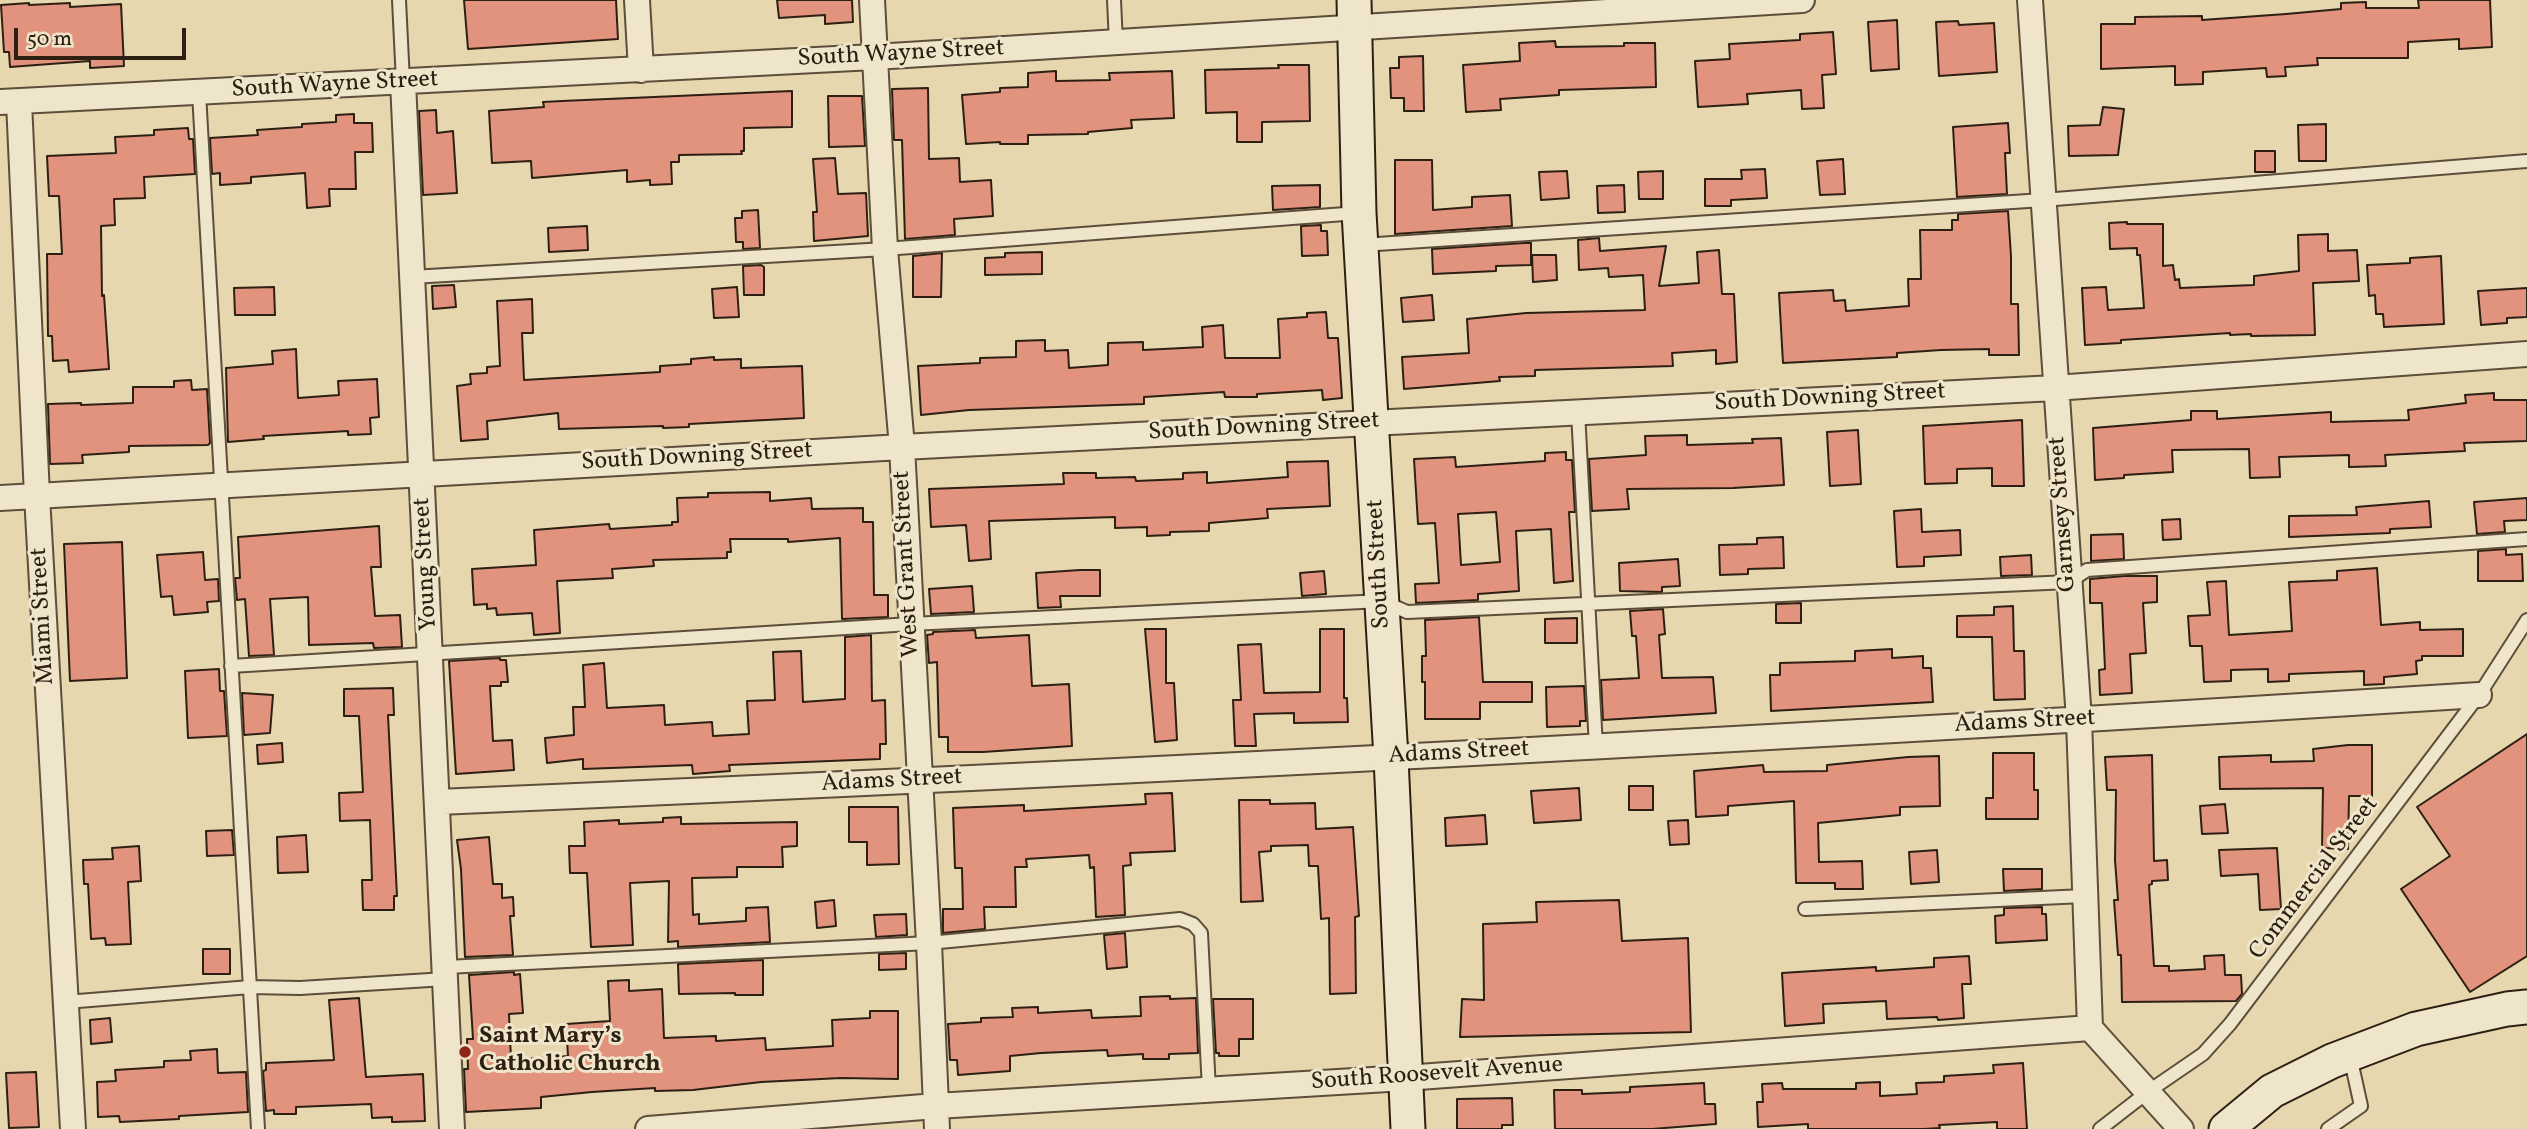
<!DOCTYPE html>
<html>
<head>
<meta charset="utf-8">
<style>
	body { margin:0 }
	#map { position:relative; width:2527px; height:1129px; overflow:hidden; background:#e7d7ae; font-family:Vollkorn,serif }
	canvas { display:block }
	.scale { position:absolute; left:14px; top:28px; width:172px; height:32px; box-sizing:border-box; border:4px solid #2d2013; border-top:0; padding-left:9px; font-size:21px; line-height:24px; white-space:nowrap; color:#2d2013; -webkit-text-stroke:5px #efe5ca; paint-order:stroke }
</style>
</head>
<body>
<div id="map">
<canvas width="2527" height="1129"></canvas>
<div class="scale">50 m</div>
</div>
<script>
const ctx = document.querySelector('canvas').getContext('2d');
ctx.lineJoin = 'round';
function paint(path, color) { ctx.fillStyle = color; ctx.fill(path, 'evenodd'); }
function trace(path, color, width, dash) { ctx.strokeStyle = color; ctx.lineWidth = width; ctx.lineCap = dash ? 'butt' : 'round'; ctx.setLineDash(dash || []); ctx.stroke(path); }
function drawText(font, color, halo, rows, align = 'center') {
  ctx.font = font + ' Vollkorn,serif'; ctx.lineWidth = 6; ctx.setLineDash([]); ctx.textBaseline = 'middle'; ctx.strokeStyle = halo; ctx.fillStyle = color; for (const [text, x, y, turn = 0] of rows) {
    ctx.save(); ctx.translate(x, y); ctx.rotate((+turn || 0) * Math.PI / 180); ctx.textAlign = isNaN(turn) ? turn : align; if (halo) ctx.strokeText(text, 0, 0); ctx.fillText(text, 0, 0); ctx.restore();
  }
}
const building = new Path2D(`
	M464,0H616L618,39L468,49Z
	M777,0H852L853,22L825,24V15L779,18Z
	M2418,0H2490L2492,47L2459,49V39L2408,42V58H2317L2318,65L2285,67L2286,76L2267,77L2266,68L2203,72V84L2175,85V66L2101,69V24H2135V17L2202,16V20L2286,14L2341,9V3L2366,2V8H2419Z
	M29,3V5L70,3V7L121,4L124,66L90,68V61L10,67L9,52H4L1,5Z
	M1897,20L1899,69L1871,71L1868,22Z
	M1958,21L1959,25L1994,23L1997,72L1939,76L1936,22Z
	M1833,32L1836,74L1822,75L1824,108L1802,109L1801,90L1747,94L1748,104L1698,107L1695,61L1730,59L1729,44L1800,40V34Z
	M1555,41L1556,47L1624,46V43H1655L1656,87L1559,90V95L1500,99L1501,110L1466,112L1463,65L1520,61L1519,43Z
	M1423,56L1424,111H1404V98H1391L1390,68H1399V57Z
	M1278,65H1309L1310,121L1262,122V142H1237V112L1206,113L1205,70L1279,68Z
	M1056,71V81L1110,80L1109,73L1172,71L1174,118L1131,120L1132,128L1088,132V134L1028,135V144H1000V142L966,144L962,95L1000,92V88L1028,87V73Z
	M928,88L929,159L959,158L960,182L991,180L993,216L954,219L955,235L905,239L902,140H894L892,89Z
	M792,91V127L744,128V151H741L742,154L679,155V162H671L672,184L650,185V180L627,182V170L532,178L531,161L492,163L489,111L544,107L543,102L562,101Z
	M828,96H862L865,146L829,147Z
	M2103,107L2124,109L2118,155L2069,156L2068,126L2100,125Z
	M436,110L437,133L453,131L457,193L423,195L419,111Z
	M354,114V123H372L373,152H355L356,189H329L330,206L307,208L305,173L251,177V183L220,185V173L212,174L210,138L258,135L257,130L302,127V124L336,122V115Z
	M2008,123L2010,153H2005L2007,194L1957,197L1953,127Z
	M2326,124V161H2299L2298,125Z
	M188,128L189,139H193L195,174L144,177L145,198L114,199L115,225L101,226L102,296L104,295L109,369L69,372L68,360L53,361L52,336H48L47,254H62L59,196H49L47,156L116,153L115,137L154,135V130Z
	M2255,151H2275V172H2255Z
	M835,158L838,194L866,193L868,236L814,241L813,212H817L813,159Z
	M1843,159L1845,194L1820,195L1817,161Z
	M1395,160H1432L1433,210L1472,207V197L1510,195L1512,226L1395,234Z
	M1765,169L1767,198L1731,200V206H1705V179H1742L1741,170Z
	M1567,171L1569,198L1541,200L1539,172Z
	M1663,171V199H1639L1638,172Z
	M1320,185V207L1273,210L1272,186Z
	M1624,185L1625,212L1598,213L1597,186Z
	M758,210L760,248L743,249V242H736L735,218H742V211Z
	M2008,211L2011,256V304H2018L2019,355H1989V349L1941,350L1897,353V357L1783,363L1779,293L1833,290L1834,301L1845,300L1846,311L1909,306L1908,279H1921L1920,230H1952V220H1958V214Z
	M2127,222V224H2163V266L2173,265L2175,280L2179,279L2180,288L2254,285V276L2299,271L2298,235L2328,234V251L2357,250L2359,281L2313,283L2315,335L2251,336V334L2230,335V333L2121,340V343L2085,345L2082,288L2106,287L2108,310L2144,308L2140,255H2137V248L2110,249L2109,223Z
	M1321,225V231H1327L1328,255L1302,256L1301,226Z
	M587,226L588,250L549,252L548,228Z
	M1599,238L1600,251L1666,246L1659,286L1699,283L1697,252L1719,250L1722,294H1734L1737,362L1716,364V350L1672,353L1673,366L1535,370V376L1499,377L1500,381L1404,389L1402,357L1469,353L1467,319L1526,313L1645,310L1643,275L1609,277L1608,268L1579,270L1578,240Z
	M1524,243H1531V265L1496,266V271L1433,274L1432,249Z
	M1042,252V274L985,275V258L1005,257V253Z
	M942,253L941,297H913V256Z
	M1532,255H1556L1557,280L1533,282Z
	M2441,256L2444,324L2384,327L2383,314H2376L2375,295L2369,296L2367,265L2410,263V258Z
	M761,265L764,267V295H744L743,266Z
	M454,285L456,307L433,309L432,286Z
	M274,287L275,315H235L234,288Z
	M737,287L739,317L714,318L712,289Z
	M2527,288V317L2507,318V323L2481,325L2478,291Z
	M1432,295L1434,320L1403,322L1401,298Z
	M532,299L533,333H522L524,380L660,372V366L691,364V359L714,357V360L741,359V368L802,366L804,418L689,424V427L663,428V426L559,429L558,413L487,421L488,439L461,441L457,386L471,384L470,374L487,373V367L500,366L497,301Z
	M1326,312L1328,338H1338L1342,398L1323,400L1322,390L1257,394V397H1225L1224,392L1144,397V404L969,410L921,415L918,366L980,363V358L1016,357V341L1045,340V351L1068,350L1069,368L1108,365V343L1143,342V350L1203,347L1202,327L1223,325L1225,358H1280L1278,319L1307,317V313Z
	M296,349L298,398L339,395L338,381L377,379L379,417L370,418L371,434L348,435V431L263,436L264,439L228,442L226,368L273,364L272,351Z
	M191,380L192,390L207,389L210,443L208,445L129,446V452L82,455L83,463L50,464L48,404L81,403V405L133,403V387H174V381Z
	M2494,393V400H2527V441L2464,443L2465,451L2385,455L2386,466L2349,467V455L2279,457L2280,477L2250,478L2249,449L2172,450L2173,472L2124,475V478L2095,480L2093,428L2191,420V411H2217V419L2331,412V422L2409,420L2408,410L2466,403L2465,395Z
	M2022,420L2024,486H1992V468L1957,469V483L1925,484L1923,426Z
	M1858,430L1861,484L1830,486L1827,432Z
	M1687,435V445L1753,443L1752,439L1781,438L1784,485L1733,488L1627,489L1629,509L1592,511L1589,459L1646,455L1645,436Z
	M1566,452V460H1572L1575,512H1569L1573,581L1554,583L1551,529L1516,531L1519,591L1478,594V600L1416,603L1415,584L1439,583L1435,523L1418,524L1414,459L1455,457L1456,467L1545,461V453ZM1496,512L1500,562L1461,565L1458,514Z
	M1328,461L1330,506L1267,509L1268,518L1209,523V531L1170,532V535L1147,536V527L1115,528V517L989,521L991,559L969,561L966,525L931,527L929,489L1064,484L1063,473H1096V478L1135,477L1136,481L1183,479V473L1207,472V483L1288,477L1287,462Z
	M770,492V501L811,498L812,509L863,508V522H873L874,595H888V617L842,619L840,538L788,542V539H730L731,552H727V558L653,560L654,566L612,569L613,578L557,581L560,633L534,635L532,613L497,615L496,608L487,609V604L474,605L472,569L536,565L534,530L609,524L610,529L672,525V522H678L677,498L708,497V493Z
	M2527,498V520L2504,521L2505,532L2477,534L2474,502Z
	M2429,501L2431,527L2390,529V533L2289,537V516L2357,515L2356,507Z
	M1921,509L1922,532L1960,530L1961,555L1924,557V566L1897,567L1894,511Z
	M2180,519L2181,539L2163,540L2162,520Z
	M379,526L381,567H371L375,616L400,615L402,647L374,648L373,643L309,645L308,597L270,599L274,655L249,656L245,599L237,600L235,578H240L238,537Z
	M2123,534L2124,559L2091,561V535Z
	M1783,537L1784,568L1748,569V574L1720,575L1719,545L1757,544V538Z
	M122,542L127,678L70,681L64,544Z
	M2506,549V555L2522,554L2523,581H2478V551Z
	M203,552L205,580L218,579L219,601L207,602L208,612L174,615L172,596L161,597L157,555Z
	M2031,555L2032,575L2001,576L2000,557Z
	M1678,559L1680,586L1662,587V592L1620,591L1619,563Z
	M2377,568L2381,625L2420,622V630L2463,629V656H2422V660L2416,661L2417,674L2384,677V684L2364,685V671L2289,674V681L2268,682V669L2231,670V681L2204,682L2202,646H2190L2188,616L2210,615L2207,582L2226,581L2229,635L2292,631L2289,582L2337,580V571Z
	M1080,570H1100V596H1060L1061,607L1038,608L1036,573Z
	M1324,571L1326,594L1302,596L1300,573Z
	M2124,576H2157V602L2143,603L2146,653L2130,654L2132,693L2100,695L2099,670L2105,669L2102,603H2090V579Z
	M972,586L974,612L931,614L929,589Z
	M1801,603V623H1776V604Z
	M2013,606L2014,651H2024L2025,699L1994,700L1992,637H1957V616L1994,615V607Z
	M1663,609L1665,634L1659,635L1662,678L1713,677L1716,713L1603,720L1601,680L1639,678L1636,636H1632L1630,611Z
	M1479,617L1483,682H1532V702H1480V719H1425V682H1422V656H1426L1425,620Z
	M1577,618V643H1545V619Z
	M1145,629H1166V683H1174L1177,740L1155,742Z
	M1320,629H1344V698H1347L1348,722L1294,723V713L1254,714L1256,746H1235L1233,700H1241L1238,645L1261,644L1264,693L1320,692Z
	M975,630L976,638L1029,635L1032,686L1069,684L1072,746L983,752H948V737H939L937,662L929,663L927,635L933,634V632Z
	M871,635L872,701L885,700L886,744H880V759L729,765L730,771L693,774L692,765L583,769V759L547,763L545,738L574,735L573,707H585L583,665L604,663L607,708L664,705L665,725L712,722L713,736L749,734L747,701L775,700L773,652L801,651L803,702L845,699V637Z
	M1892,649V658L1923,656V668H1931L1933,702L1771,711L1770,675H1780V663L1855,661V651Z
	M500,658V660H506L508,682H501V686H490L493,741L512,740L514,770L456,774L449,661Z
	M219,669L220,691H224L227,736L188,738L185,671Z
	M1584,686L1586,721H1580V726L1547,727L1546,687Z
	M393,688L394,715H388L397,896H394V910H363L362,880H372L370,820L340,821L339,793L363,792L359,716H344V689Z
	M242,693L273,695L270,733L244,735Z
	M2527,734V956L2470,992L2401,889L2450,856L2417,807Z
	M282,743L283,762L258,764L257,745Z
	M2348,745H2372V796H2349L2348,849L2322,848L2323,788L2220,789L2219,757L2271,755V762L2314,761L2313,749Z
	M1993,753H2034V790H2038V819H1986V798H1993Z
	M2152,755L2154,861L2167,860L2168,880L2152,881V884L2149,885L2154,966H2169V971L2205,969L2204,956L2224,955L2225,975H2241L2242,994L2236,1001L2122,1002L2121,955H2118L2114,900H2118L2115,860L2116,790H2107L2105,757Z
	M1939,756L1940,806L1900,807V815L1818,823L1819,862L1862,861L1863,889H1835V883H1796L1794,801L1728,806V815L1696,817L1694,771L1763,765L1764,772L1827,771V765L1908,757Z
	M1629,786H1653V810H1629Z
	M1579,788L1581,820L1534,823L1531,791Z
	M1172,793L1175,851L1130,853L1131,865L1123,866L1125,915L1096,917L1094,867L1090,868L1089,855L1026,859L1027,867H1015L1016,907H984L985,929L943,933V909H963L962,868H955L953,808L1024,805V811L1146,804L1145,794Z
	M1239,800H1270V804L1315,803L1316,829L1353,827L1359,916L1355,917L1356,993L1330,994L1329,918L1321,919L1318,866H1309L1308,845L1271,846V851L1259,852L1263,901L1241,902Z
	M2225,804L2228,833L2202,834L2200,806Z
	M849,807H898L899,864L867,865V842H849Z
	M1485,815L1487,844L1446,846L1445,818Z
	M681,817V824L797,822V846L782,847L783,867H737V877L692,878L693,915L699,914V924L746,921V908L768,907L770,942L678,947V941L668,942L669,881L630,883L633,945L591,947L587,873H570L569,846H585L584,822L619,820V824L663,822V818Z
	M1688,820L1689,844L1670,845L1668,821Z
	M232,830L234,855L207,856L206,831Z
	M306,835L308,872L278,873L277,837Z
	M489,837L493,884H502V898L513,897L514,916H510L513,955L465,957L461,869L457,840Z
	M139,846L141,881L128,882L131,944L106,945L105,938L91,939L88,884H84L83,860L113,859L112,848Z
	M2277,848L2281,909L2260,910L2258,874L2221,876L2219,850Z
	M1937,850L1939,882L1911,884L1909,852Z
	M2003,869H2042V889L2004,891Z
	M834,900L836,926L817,928L815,902Z
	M1619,900L1622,941L1688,938L1691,1032L1460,1037L1462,999L1484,1000L1483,924L1537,922L1536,902Z
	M2042,907V914H2046L2047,940L1996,943L1995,916L2004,915V908Z
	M906,914L907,935L876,937L874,915Z
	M1125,933L1127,967L1107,969L1104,935Z
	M203,949H230V974H203Z
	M906,953V969L879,970V954Z
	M1969,956L1971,984H1962L1964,1018L1938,1020L1937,1017L1887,1019L1886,1001L1823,1004L1824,1023L1785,1026L1782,973L1876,967V971L1934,967V958Z
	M763,960V995H735V993L679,994L678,964Z
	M514,972V975L520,974L523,1013L509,1014L511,1060L568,1056L566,1024L610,1021L608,981L629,980V991L662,989L664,1038L716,1036V1041L765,1038L766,1050L833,1046L832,1020L870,1018V1011H898V1079L841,1078L761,1082L693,1090L655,1091V1088L592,1092L541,1097V1108L466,1112L464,1069H468L467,1039H473L469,975Z
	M1170,996V999L1196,998L1198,1053L1169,1054V1059H1143V1054L1108,1056L1107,1050L1041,1053L1010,1056V1071L958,1075L957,1060H950L948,1024L981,1022V1018L1013,1017L1012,1008L1038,1007V1013L1091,1010L1092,1018L1141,1016L1140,997Z
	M359,998L366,1077L423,1074L425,1121L392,1122V1117L372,1118L371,1104L296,1107V1114H274V1110L266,1111L263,1071L266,1070V1063L334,1060L329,1000Z
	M1213,999H1253V1039H1239V1056H1219V1053H1216Z
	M110,1018L112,1042L91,1044L90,1020Z
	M217,1049L218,1073L246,1072L248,1112L179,1116V1119L120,1122L119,1116L98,1117L97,1082L116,1081L115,1070L164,1067V1061L191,1060L190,1051Z
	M2023,1063L2027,1129H1997V1122L1939,1125L1940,1128L1924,1129H1808V1124L1758,1127L1757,1102H1763L1762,1084L1782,1083L1783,1089H1856V1083L1880,1082V1096L1917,1094L1916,1083L1944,1082V1076L1994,1073L1993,1065Z
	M36,1072L39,1127L9,1128L6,1073Z
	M1704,1083L1705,1104H1715L1716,1124L1652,1129H1555L1554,1090H1582V1094L1630,1092V1087Z
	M1512,1098L1513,1125H1502V1129H1457V1099Z`);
const lane = new Path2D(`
	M399,0L403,82
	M1114,0L1116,43
	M199,93L258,1129
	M1362,245L2043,200L2527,161
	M412,277L885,249L1358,213
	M1578,412L1596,747
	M231,666L911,624L1382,601L1407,612L2069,582L2087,570L2527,539
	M1805,909L2084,896
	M446,967L929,943L1180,919L1193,924L1201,933L1209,1090
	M66,1002L250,987L300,988L446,979
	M2100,1129L2149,1091L2203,1054L2230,1024L2479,695L2527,620
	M2328,1129L2361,1106L2350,1056`);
const street = new Path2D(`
	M637,0L641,70
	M872,0L885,249L902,447L929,943L937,1129
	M2030,0L2079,720L2090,1028
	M403,82L452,1129
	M0,102L874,57L1802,0
	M19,102L37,496L73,1129
	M0,498L902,447L2055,388L2527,354
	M438,802C1119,773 1799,738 2479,695
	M2090,1028L2181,1129
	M648,1129L936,1106L1405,1078L2090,1028`);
const secondary = new Path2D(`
	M1354,0L1359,213L1391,758L1408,1129
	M2226,1129L2272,1091L2332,1061L2416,1029L2507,1009L2527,1007`);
const markers = [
	[465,1052,7,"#8f2418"]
];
const streetNames = [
	["South Wayne Street",901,55,-3],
	["South Wayne Street",335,86,-3],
	["South Downing Street",1830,399,-3],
	["South Downing Street",1264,428,-3],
	["South Downing Street",697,458,-3],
	["Garnsey Street",2064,514,-94],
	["Young Street",427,564,-93],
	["West Grant Street",908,564,-93],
	["South Street",1380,564,-93],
	["Miami Street",44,616,-93],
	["Adams Street",2025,723,-3],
	["Adams Street",1459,754,-3],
	["Adams Street",892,782,-3],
	["Commercial Street",2315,879,-53],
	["South Roosevelt Avenue",1437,1075,-4]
];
const poiNames = [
	["Saint Mary’s",479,1038],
	["Catholic Church",479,1066]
];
paint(building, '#e1937e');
trace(building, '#2d2013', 2);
trace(lane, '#5c4e3a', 16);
trace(street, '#5c4e3a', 28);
trace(secondary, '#2d2013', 37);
trace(lane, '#efe5ca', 12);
trace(street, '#efe5ca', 24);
trace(secondary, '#efe5ca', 33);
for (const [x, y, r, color] of markers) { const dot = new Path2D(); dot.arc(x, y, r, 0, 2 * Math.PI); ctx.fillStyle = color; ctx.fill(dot); trace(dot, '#efe5ca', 2.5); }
drawText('24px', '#2d2013', '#efe5ca', streetNames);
drawText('bold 24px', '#2d2013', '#efe5ca', poiNames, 'left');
</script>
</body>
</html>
